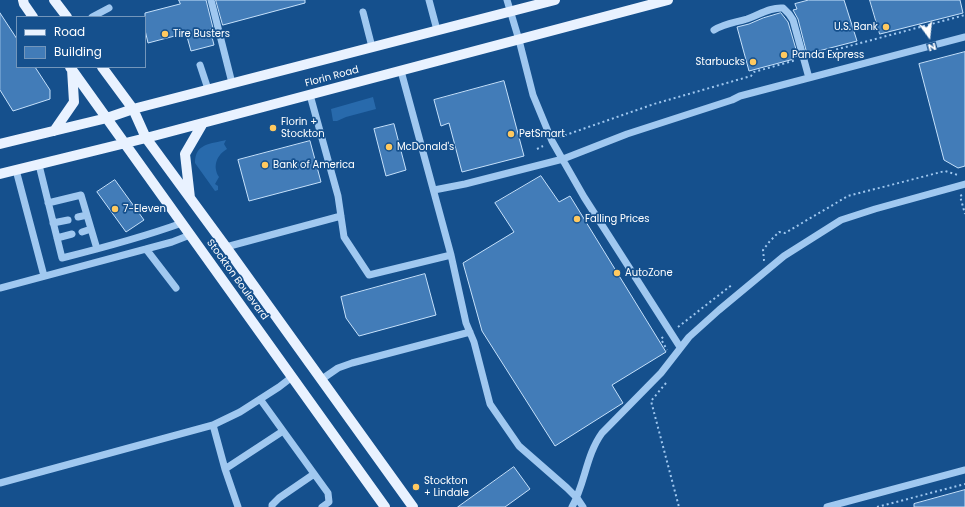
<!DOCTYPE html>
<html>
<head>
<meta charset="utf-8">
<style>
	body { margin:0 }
	#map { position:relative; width:965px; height:507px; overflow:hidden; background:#15508d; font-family:Poppins,sans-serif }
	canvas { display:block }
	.legend { position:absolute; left:16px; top:16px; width:130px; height:52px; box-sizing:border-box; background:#15508d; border:1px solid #7396bb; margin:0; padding:5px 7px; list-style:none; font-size:12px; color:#fff }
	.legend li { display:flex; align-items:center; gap:8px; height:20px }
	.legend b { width:20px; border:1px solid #7396bb }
	.north { position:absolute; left:909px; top:16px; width:40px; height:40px; -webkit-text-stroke:3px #15508d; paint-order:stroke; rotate:165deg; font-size:11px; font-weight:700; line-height:16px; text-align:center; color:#fff }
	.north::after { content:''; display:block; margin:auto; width:14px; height:18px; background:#fff; clip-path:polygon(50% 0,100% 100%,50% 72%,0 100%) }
</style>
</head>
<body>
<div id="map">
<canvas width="965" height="507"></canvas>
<ul class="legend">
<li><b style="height:5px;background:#e9f2ff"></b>Road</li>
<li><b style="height:11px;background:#427cb8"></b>Building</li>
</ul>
<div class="north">N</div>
</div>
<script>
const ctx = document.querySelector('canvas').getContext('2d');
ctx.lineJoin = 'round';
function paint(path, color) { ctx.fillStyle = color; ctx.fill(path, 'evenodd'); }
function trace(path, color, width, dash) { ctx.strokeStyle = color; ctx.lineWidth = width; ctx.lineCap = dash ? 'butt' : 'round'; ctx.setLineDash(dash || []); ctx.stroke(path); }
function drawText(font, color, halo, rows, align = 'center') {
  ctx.font = font + ' Poppins,sans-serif'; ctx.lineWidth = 3.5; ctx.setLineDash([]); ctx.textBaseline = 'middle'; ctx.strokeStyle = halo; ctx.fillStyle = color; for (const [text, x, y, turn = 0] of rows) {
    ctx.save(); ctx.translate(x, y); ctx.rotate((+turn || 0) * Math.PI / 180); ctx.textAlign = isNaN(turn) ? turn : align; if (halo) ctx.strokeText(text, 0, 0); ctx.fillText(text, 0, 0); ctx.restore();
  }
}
const green = new Path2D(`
	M373,97L376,109L346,117L337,121H333L331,109Z
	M226,140L224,144L227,149C217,155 212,166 219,177L215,184L218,186V190L215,191L195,163C195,143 211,144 226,140Z`);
const building = new Path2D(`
	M179,0H206L213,28L210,29L214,45L191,51L186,33L148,43L145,30V13L180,4Z
	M216,0H305V3L223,25Z
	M809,0H844L857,41L807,54L798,19L793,10L797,9L795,4Z
	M870,0H960L963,13L880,34Z
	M0,13L17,39V67H35L50,90V99L13,111L0,90Z
	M781,13L788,22L798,56L794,57V59L749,71L737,27L749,24L763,18Z
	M965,52V166L958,168L944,160L919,64Z
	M504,81L524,156L462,172L449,123L441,126L434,100Z
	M394,124L406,170L386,176L374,129Z
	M310,141L321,182L249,201L238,160Z
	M541,176L559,202L570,196L666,352L612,385L623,403L555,446L482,331L463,263L514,232L495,203Z
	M115,180L144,220L126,232L97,192Z
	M425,274L436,315L359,336L346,318L341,297Z
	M514,467L530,489L505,507H458Z
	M965,490V507H914V504Z`);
const path = new Path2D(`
	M812,56L965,15
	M560,137L654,104L751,76L754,72L796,60
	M537,149L543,146
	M962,195L960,196L965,214
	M763,260H764L763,250L770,241L779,232L785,233L848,196L945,171L958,175
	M678,327L733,284
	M663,337L661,339L667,350
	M666,383L651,401L679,507
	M877,507L965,484`);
const minor = new Path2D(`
	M211,0L232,83
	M429,0L437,30
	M507,0L519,40L533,95L552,141L584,197L680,347
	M363,12L372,47
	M92,17L109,8
	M714,30C726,23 734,23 747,19C759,15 770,7 783,8L789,14L793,20L809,78
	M200,65L208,89
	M401,71L451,255L466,323L474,342L490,404L519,446L567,488L577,498L583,507
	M310,95L338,196L344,237L369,275L451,255
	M39,165L62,258C102,248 143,237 182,223
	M16,170L44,276
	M434,190L465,184L563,159L627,134L732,100L740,96L965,37
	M48,203L81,195L97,249
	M78,217L87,215
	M53,223L68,220
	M82,232L91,229
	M57,238L72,234
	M226,247L341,216
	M146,249L176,288
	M0,288L172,242L190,235
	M322,379L338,368L352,363L470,332
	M260,399L328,493L329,502L322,507
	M213,425L225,469L238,507
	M225,469L283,431
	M0,483L213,425L240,412L279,387L292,377
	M272,507V505L279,498L314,474
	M572,507C585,484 586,455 602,433L661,373L689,337L719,310L784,256L841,220L875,209L965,184
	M827,507L965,470`);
const major = new Path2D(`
	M23,0L24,4L33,17
	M54,0L67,17
	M70,67L385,507
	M102,67L133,109L146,138L226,247L413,507
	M54,131L74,102L72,69
	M0,144L107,118L133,109L555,0
	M0,174L146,138L668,0
	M190,198L185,154L203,123`);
const markers = [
	[886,27,4,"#ffc95f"],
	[165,34,4,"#ffc95f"],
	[784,55,4,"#ffc95f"],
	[753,62,4,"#ffc95f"],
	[273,128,4,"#ffc95f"],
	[511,134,4,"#ffc95f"],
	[389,147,4,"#ffc95f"],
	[265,165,4,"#ffc95f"],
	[115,209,4,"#ffc95f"],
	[577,219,4,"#ffc95f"],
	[617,273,4,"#ffc95f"],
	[416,487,4,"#ffc95f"]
];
const poiNames = [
	["U.S. Bank",878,27,"right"],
	["Tire Busters",173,34],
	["Panda Express",792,55],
	["Starbucks",745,62,"right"],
	["Florin +",281,122],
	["Stockton",281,134],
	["PetSmart",519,134],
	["McDonald's",397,147],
	["Bank of America",273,165],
	["7-Eleven",123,209],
	["Falling Prices",585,219],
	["AutoZone",625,273],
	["Stockton",424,481],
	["+ Lindale",424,493]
];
const streetNames = [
	["Florin Road",332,77,-15],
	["Stockton Boulevard",237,280,54]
];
paint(green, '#286aac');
paint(building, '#427cb8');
trace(building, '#c6e1fb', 1);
trace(path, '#a0c8f0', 2, [2, 3]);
trace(minor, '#a0c8f0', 7);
trace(major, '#e9f2ff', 10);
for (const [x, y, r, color] of markers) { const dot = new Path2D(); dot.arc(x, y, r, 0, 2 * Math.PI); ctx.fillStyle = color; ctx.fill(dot); trace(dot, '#15508d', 1.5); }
drawText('10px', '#fff', '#15508d', poiNames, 'left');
drawText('10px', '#fff', '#15508d', streetNames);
</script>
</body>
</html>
